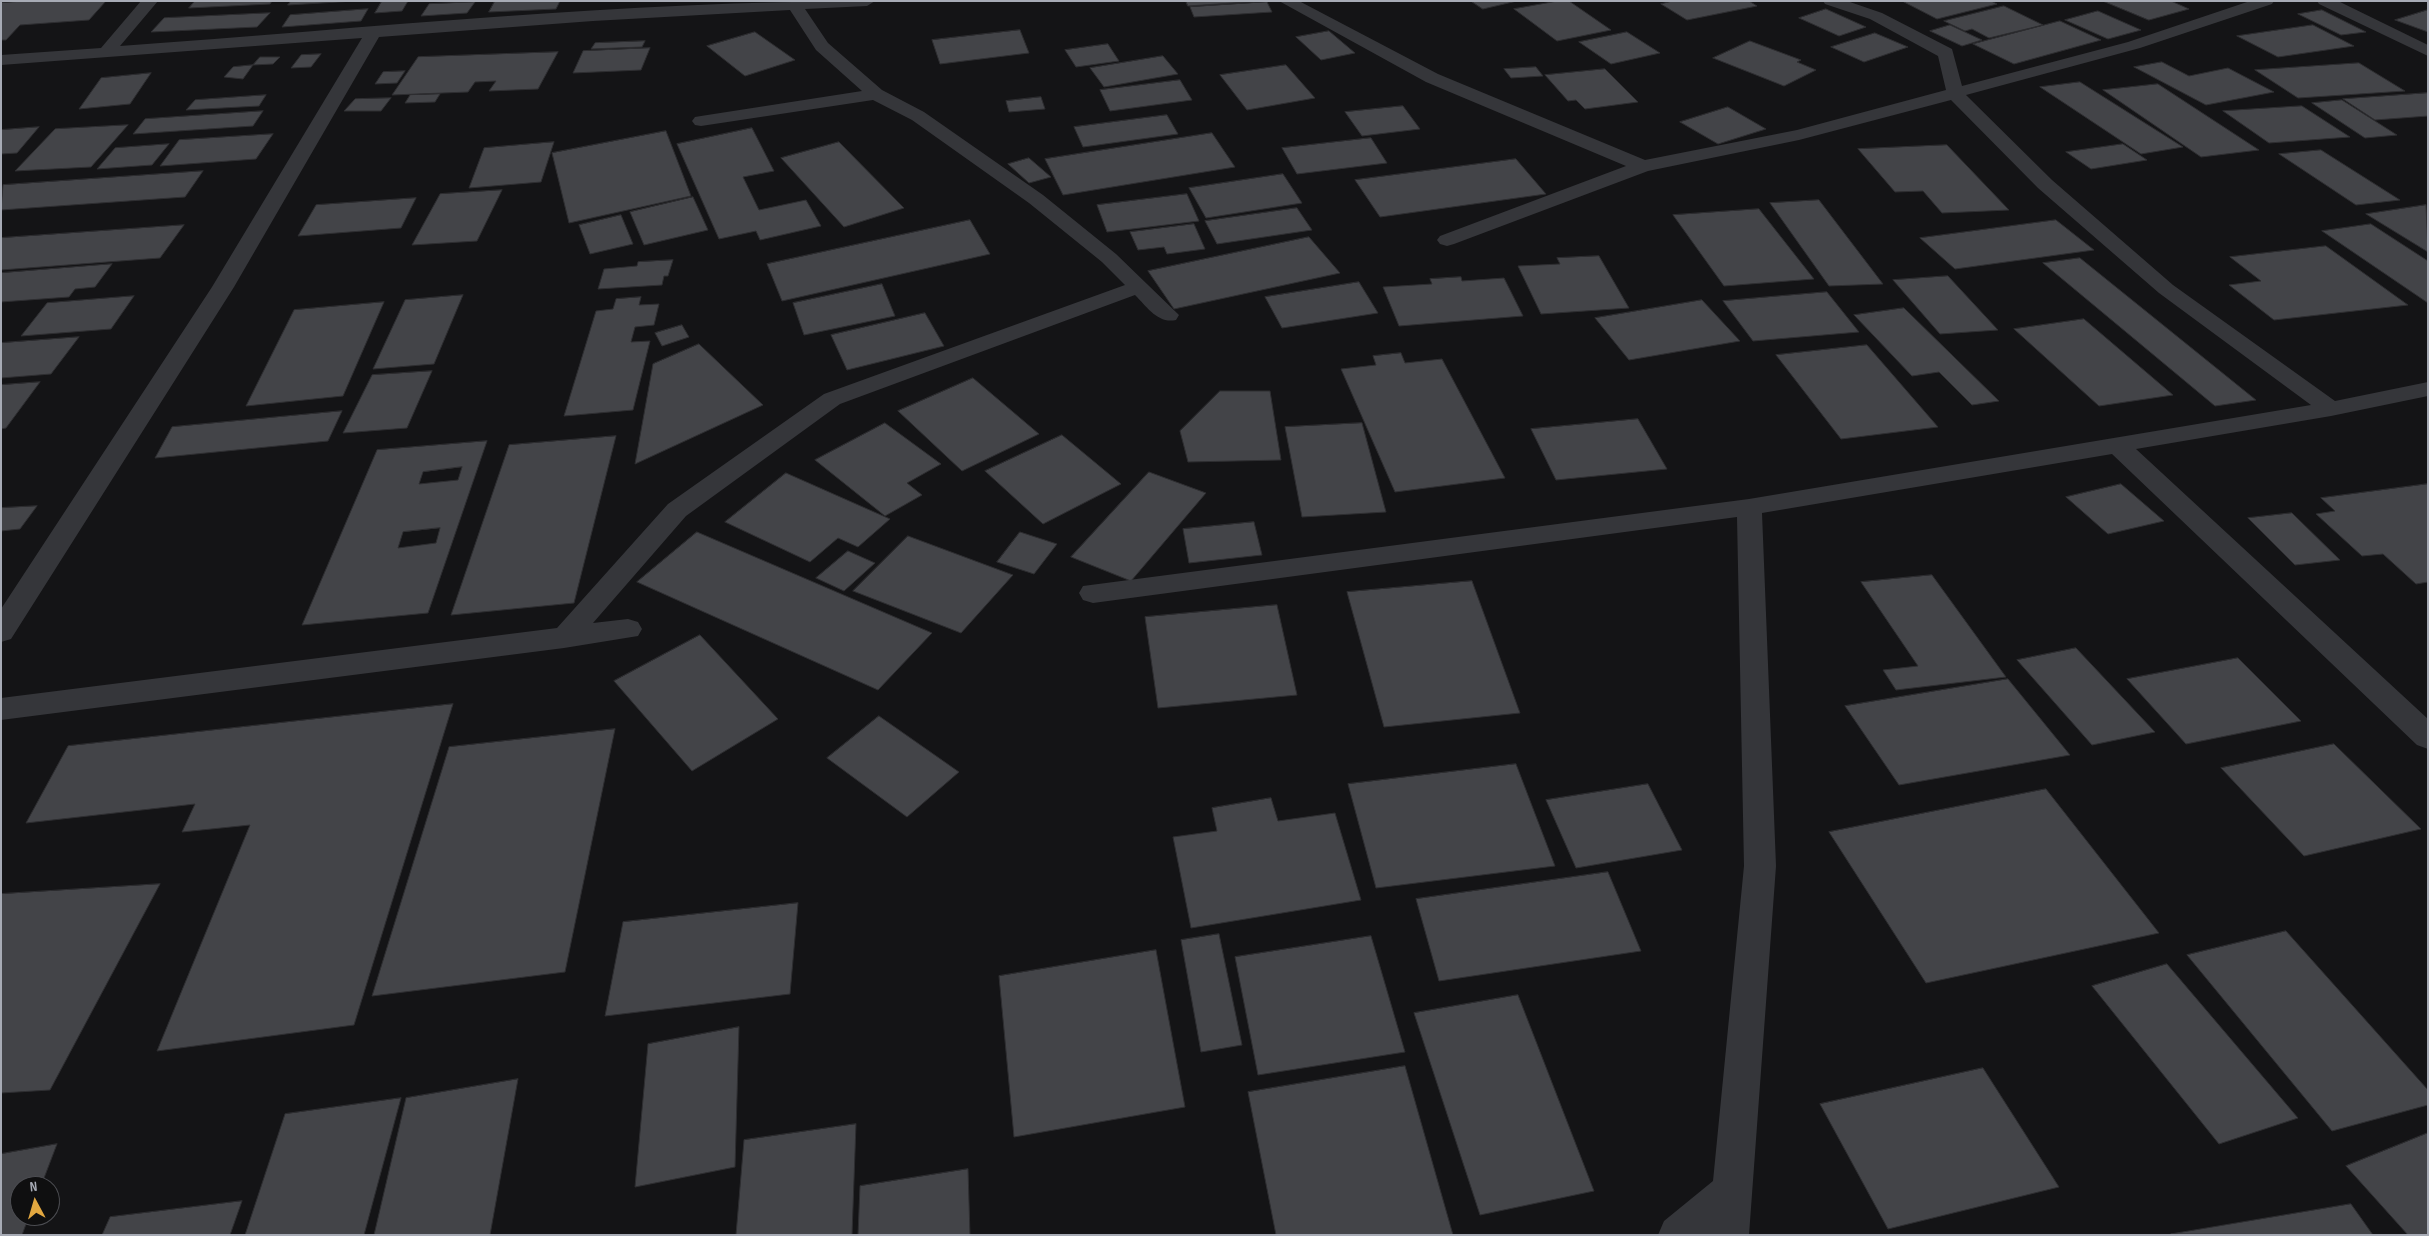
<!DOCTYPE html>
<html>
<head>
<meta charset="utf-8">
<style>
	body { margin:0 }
	#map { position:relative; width:2429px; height:1236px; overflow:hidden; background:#141416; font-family:"Sofia Sans Condensed",sans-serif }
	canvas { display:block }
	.frame { position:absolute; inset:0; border:2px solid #a7abb5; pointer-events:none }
	.north { position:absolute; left:10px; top:1176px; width:50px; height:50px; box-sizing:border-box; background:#0f0f10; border:1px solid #4c4d52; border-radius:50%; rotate:354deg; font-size:14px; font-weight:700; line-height:20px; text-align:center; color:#a7abb5 }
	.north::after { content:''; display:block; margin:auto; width:18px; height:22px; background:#e1a740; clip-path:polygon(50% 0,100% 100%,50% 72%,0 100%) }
</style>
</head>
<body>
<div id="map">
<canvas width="2429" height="1236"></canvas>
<div class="frame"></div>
<div class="north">N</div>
</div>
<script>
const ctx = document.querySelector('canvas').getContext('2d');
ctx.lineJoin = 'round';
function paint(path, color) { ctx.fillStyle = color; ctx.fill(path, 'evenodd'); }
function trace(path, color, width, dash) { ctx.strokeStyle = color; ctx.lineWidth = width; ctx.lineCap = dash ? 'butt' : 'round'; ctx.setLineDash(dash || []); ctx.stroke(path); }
const building = new Path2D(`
	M24,1H106L89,20L20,25L6,40H1V3Z
	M195,1H272L270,4L189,8Z
	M291,1H355L288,5Z
	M382,1H408L402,11L375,13Z
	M495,1H560L556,9L489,12Z
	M1186,1H1262L1188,6Z
	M1471,1H1517L1483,9Z
	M1558,1H1569L1611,30L1557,41L1514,9Z
	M1673,1H1749L1757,6L1687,20L1661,4Z
	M1909,1H1991L1997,4L1937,19L1904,2Z
	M2103,1H2171L2189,9L2149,20Z
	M475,2L467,13L421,16L429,4Z
	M1267,2L1272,12L1194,17L1190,7Z
	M2004,6L2043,25L1989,38L1972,29L1965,31L1944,21Z
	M368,9L361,21L282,27L290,15Z
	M1826,9L1866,27L1839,36L1799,18Z
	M2322,10L2366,32L2341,35L2298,14Z
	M2428,10V32L2395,20Z
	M2098,11L2141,30L2108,39L2065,20Z
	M270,13L257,27L151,32L164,18Z
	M2060,21L2101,40L2014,64L1973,44Z
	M1950,25L1982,40L1962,46L1930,31Z
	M2313,25L2354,46L2278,57L2237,36Z
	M1020,30L1029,53L940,64L932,40Z
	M1329,31L1355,53L1321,60L1296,37Z
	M755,32L795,60L745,76L707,46Z
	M1627,32L1660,53L1611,64L1579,42Z
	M1875,33L1908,47L1864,62L1831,47Z
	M645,41L642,47L591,49L595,43Z
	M1750,41L1801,60L1797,62L1816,70L1784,86L1713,58Z
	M1108,44L1119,61L1076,67L1065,50Z
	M650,48L641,70L573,73L583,51Z
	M558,52L538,89L489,91L496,81L475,82L468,92L392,95L418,57Z
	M321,54L311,67L291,68L301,55Z
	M1163,56L1178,74L1104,87L1090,68Z
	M260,57H280L273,64L253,65Z
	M2162,62L2189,76L2228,68L2274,92L2206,105L2134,67Z
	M2359,63L2405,91L2298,98L2255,70Z
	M253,65L243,79L224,77L233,67Z
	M1286,65L1315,98L1247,110L1220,75Z
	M1536,67L1543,76L1511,78L1504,69Z
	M1605,69L1638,102L1585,109L1576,100L1568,101L1545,75Z
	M405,71L397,83L375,84L383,72Z
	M151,73L130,104L79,109L101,78Z
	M1180,80L1192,100L1110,111L1100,90Z
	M2080,82L2183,147L2141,154L2040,87Z
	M2158,84L2259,150L2201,157L2103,90Z
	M2428,93V116L2375,120L2343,99Z
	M440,94L435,102L405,103L410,95Z
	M266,95L259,106L186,110L195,100Z
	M1041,97L1045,109L1009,112L1006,101Z
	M391,98L381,111H344L355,99Z
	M2342,100L2397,135L2365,138L2312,103Z
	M1403,106L1420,129L1362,136L1345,112Z
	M2302,106L2350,137L2269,143L2223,111Z
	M1728,107L1766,129L1718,144L1680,122Z
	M263,111L253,126L133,134L145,119Z
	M1167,115L1178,134L1083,147L1074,127Z
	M128,125L91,167L15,171L55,129Z
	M39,127L17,153L1,154V130Z
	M752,128L774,171L743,177L759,210L806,200L821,226L760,240L756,231L719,239L677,144Z
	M666,131L691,196L569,223L552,153Z
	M1212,133L1235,167L1063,195L1045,159Z
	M273,134L256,159L160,166L179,140Z
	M1371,138L1387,163L1297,174L1282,148Z
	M554,142L541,182L469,188L484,148Z
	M839,142L904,208L844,227L781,158Z
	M169,144L152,165L97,169L115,148Z
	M2123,144L2147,160L2091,169L2066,152Z
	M1947,145L2009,210L1942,213L1923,191L1895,192L1858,149Z
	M2321,150L2400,200L2356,205L2279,154Z
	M1029,158L1051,177L1029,183L1008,164Z
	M1516,159L1546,194L1380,217L1355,180Z
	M203,171L185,197L1,210L3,185Z
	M1283,174L1302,203L1206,218L1189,188Z
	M502,190L477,241L412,245L440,194Z
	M1187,194L1199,221L1107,232L1097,205Z
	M693,197L708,230L644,245L630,212Z
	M416,198L401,228L298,236L316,205Z
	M1819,200L1883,284L1829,286L1770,203Z
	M2426,205L2428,252L2366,214Z
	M1297,208L1312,230L1217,244L1205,221Z
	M1759,209L1814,279L1724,286L1673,215Z
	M621,215L633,244L590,254L579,225Z
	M970,220L990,254L782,301L767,264Z
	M2056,220L2094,250L1955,269L1920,238Z
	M1194,224L1205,249L1167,254L1164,247L1138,250L1130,232Z
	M2371,224L2428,261V303L2322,231Z
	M184,225L160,258L1,270V238Z
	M1309,237L1340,273L1174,309L1148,271Z
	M2326,246L2408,305L2274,320L2229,285L2261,281L2230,257Z
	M1599,256L1629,308L1541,314L1518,266L1560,264L1557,258Z
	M2080,258L2256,400L2215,406L2043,263Z
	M673,260L668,276H664L662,285L598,289L604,269L637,266L638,262Z
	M112,264L95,287L75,289L69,297L1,302V273Z
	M1948,276L1998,330L1940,334L1893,280Z
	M1461,277L1462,281L1504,278L1523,316L1399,326L1383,287L1432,284L1430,279Z
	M1359,282L1378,313L1282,328L1265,297Z
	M882,284L895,316L804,335L793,303Z
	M1827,292L1859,332L1753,341L1723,301Z
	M463,295L434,364L373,369L405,300Z
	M134,296L111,329L21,336L47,303Z
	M641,297L639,305L659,304L654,325L635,327L631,342L650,341L633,410L564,416L596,311L613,309L616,299Z
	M1702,300L1740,341L1629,360L1595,318Z
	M384,302L343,396L246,406L294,310Z
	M1904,308L1999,401L1972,405L1939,372L1912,376L1854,315Z
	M925,313L944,346L847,370L831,335Z
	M2084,319L2173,395L2099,406L2014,329Z
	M682,325L689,337L662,346L655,333Z
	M79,337L51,374L1,378V343Z
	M699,344L763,405L635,464L653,364Z
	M1867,345L1938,427L1841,439L1776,355Z
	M1401,353L1405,363L1442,359L1505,478L1395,492L1341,369L1376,365L1373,356Z
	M432,371L407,428L343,433L372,375Z
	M973,378L1039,434L962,471L898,411Z
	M40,382L6,428L1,429V385Z
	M1220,391H1270L1281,460L1188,462L1180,431Z
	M342,411L328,441L155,458L172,427Z
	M1638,419L1667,469L1556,480L1531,429Z
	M885,423L941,464L907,483L922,495L885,516L815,460Z
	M1362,423L1386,512L1302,517L1285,427Z
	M1062,435L1121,484L1043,524L985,471Z
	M616,436L574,603L451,615L509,445Z
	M487,441L428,613L302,625L377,450ZM462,467L458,480L419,484L423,472ZM440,528L436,543L398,548L403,532Z
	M1149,472L1206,493L1131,581L1071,557Z
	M786,473L890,519L858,547L838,538L810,562L725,522Z
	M2121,484L2164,521L2108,534L2066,497Z
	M2428,484V582L2416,584L2383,554L2362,556L2316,514L2335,511L2321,498Z
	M37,506L20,529L1,531V508Z
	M2292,513L2340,560L2295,565L2248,518Z
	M1254,522L1262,555L1189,563L1183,529Z
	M697,532L932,633L878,690L637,582Z
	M1020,532L1057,544L1034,574L997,562Z
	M908,536L1013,575L961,633L853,591Z
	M848,551L875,563L844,591L816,578Z
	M1932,575L2006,677L1896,690L1883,670L1918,666L1861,582Z
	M1472,581L1520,713L1384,727L1347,592Z
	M1277,605L1297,695L1158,708L1145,617Z
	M700,635L778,719L692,771L614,681Z
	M2076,648L2155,732L2092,745L2017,660Z
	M2238,658L2301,721L2186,744L2127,679Z
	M2008,679L2070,755L1899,785L1845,706Z
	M453,704L354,1025L157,1051L250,825L182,832L195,804L26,823L68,746Z
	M879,716L959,772L907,817L827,758Z
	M615,729L565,972L372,996L449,747Z
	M2334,744L2421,829L2304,856L2221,768Z
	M1516,764L1555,866L1376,888L1348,784Z
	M1648,784L1682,850L1576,868L1546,800Z
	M2046,789L2159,933L1926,983L1829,832Z
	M1271,798L1278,821L1335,813L1361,900L1191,928L1173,837L1217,831L1212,808Z
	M1608,872L1641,951L1439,981L1416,899Z
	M160,884L50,1090L1,1093V894Z
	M798,903L790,994L605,1016L623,922Z
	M2286,931L2428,1090V1105L2332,1131L2187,955Z
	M1219,934L1242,1045L1201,1052L1181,940Z
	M1371,936L1405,1052L1258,1075L1235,957Z
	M1156,950L1185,1107L1014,1137L999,976Z
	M2167,964L2298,1118L2219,1144L2092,986Z
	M1518,995L1594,1191L1480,1215L1414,1013Z
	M739,1027L735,1167L635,1187L648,1044Z
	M1405,1066L1453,1235H1276L1248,1092Z
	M1983,1068L2059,1187L1888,1229L1820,1104Z
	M518,1079L490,1235H374L406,1098Z
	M401,1098L364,1235H245L285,1114Z
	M856,1124L852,1235H736L744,1140Z
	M2428,1133V1235H2408L2346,1166Z
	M57,1144L41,1186H20V1216H29L22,1235H1V1154Z
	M968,1169L970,1235H858L860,1186Z
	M242,1201L230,1235H102L110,1217Z
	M2351,1204L2373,1235L2171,1234Z`);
const minor = new Path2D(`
	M141,1H158L120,46C371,28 623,1 875,1L867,6L805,9L828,43L882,90L924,112L1043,195L1116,254L1179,315L1176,320C1158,324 1147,307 1135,295L840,404L686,516L593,623L628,619L638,622L642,629L638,636L564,648L1,720V698L557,628L668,504L824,394L1125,285L1102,262L1029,203L912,120L873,100L701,126L695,125L692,121L695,117L701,116L862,91L816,50L790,10L593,21L379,37L234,287L11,639L1,642V609L212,287L362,38L1,65V55L101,48Z
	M1279,1H1299L1438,74L1645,160L1797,130L1946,90L1938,56L1870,19L1825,4L1823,1H1847L1882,13L1952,49L1962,86L2128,42L2250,1H2274L2272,4L2140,48L1966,95L2052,180L2173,285L2335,401L2428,382V396L2331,416L2136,449L2428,719V749L2417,745L2112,454L1762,513L1776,866L1749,1235H1658L1664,1221L1713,1181L1744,866L1737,517L1093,603L1083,600L1079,593L1083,586L1749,499L2311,405L2159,293L2038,188L1951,100L1799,140L1648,171L1454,244L1447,246L1440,244L1437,240L1440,236L1626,166L1426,82Z
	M2317,1H2338L2428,45V56L2319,4Z`);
paint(building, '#434448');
trace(building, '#2e2e31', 1);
paint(minor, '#35363a');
</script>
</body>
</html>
